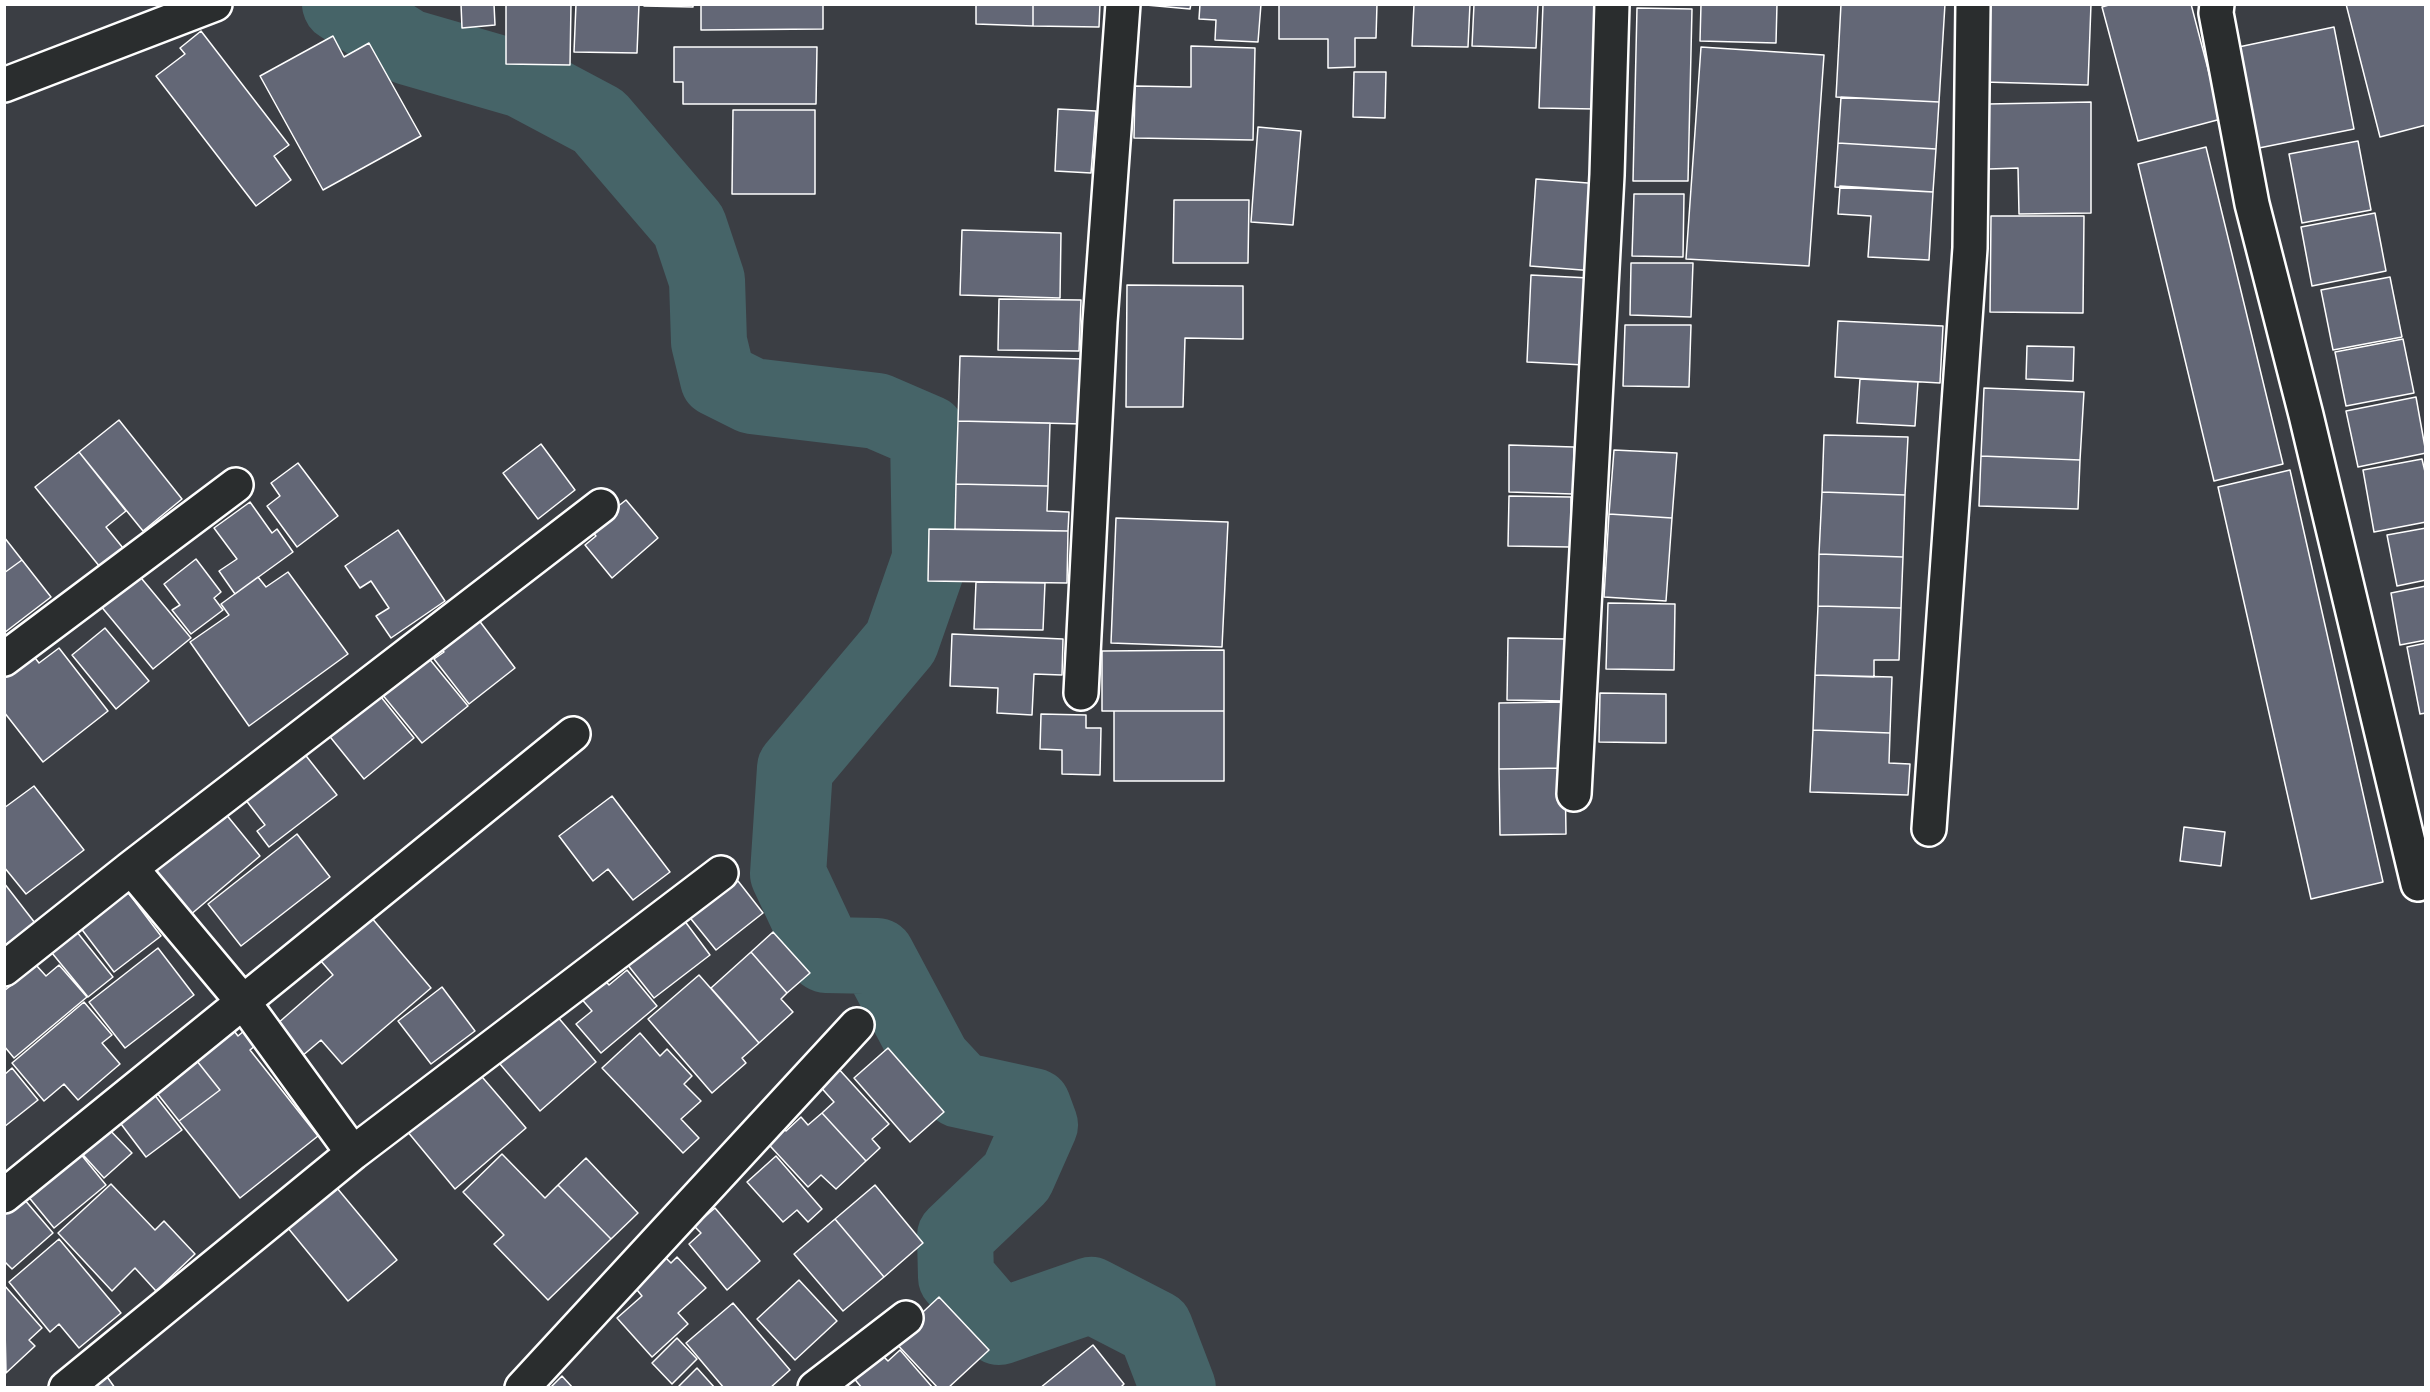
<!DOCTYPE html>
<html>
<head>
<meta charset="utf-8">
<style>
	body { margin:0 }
	#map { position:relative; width:2430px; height:1392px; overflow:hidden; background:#3b3e44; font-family:"Comic Neue",sans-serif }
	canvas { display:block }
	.frame { position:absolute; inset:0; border:6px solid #fff; pointer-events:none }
</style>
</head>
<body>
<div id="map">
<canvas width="2430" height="1392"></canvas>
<div class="frame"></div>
</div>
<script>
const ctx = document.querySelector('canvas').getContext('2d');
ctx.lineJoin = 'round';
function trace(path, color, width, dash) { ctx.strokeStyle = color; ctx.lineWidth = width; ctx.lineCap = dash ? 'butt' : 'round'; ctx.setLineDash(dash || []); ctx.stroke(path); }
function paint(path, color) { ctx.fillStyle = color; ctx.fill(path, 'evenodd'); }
const river = new Path2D(`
	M340,4L408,47L522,80L599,121L689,226L707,280L709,342L718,379L752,396L877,411L928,433L930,559L901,642L795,768L788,874L826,955L877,956L933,1061L960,1090L1033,1106L1040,1125L1017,1177L955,1236L956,1277L999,1327L1091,1295L1155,1328L1178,1388`);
const building = new Path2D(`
	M461,4H494L495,25L462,28Z
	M506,4H571L570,65L506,64Z
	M576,4H639L637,53L574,52Z
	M644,4H693V7L644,6Z
	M701,4H823V29L701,30Z
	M976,4H1033V26L976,24Z
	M1033,4H1100L1099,27L1033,26Z
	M1135,4H1191L1190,9Z
	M1200,4H1261L1258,42L1215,40L1216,20L1199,19Z
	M1279,4H1377L1376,38H1355V67L1328,68V39H1279Z
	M1414,4H1470L1468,47L1412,46Z
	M1474,4H1538L1536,48L1472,46Z
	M1543,4H1598L1595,109L1539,108Z
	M1701,4H1777L1776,43L1700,41Z
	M1841,4H1945L1939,102L1836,97Z
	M1986,4H2091L2088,85L1984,82Z
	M2112,4H2191L2221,119L2138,141L2102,7Z
	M2346,4H2426V125L2380,137Z
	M1637,8L1692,9L1688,181H1633Z
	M2334,27L2354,129L2249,150L2229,49Z
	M201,31L289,145L274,156L291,180L256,206L156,76L185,54L180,48Z
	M333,36L344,57L369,43L421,136L323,190L260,76Z
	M1191,46L1255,48L1253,140L1134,138L1135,86L1191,87Z
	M674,47H817L816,104H683V82H674Z
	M1701,47L1824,55L1809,266L1686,259Z
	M1354,72H1386L1385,118L1353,117Z
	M1841,97L1939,102L1936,149L1838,143Z
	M2091,102V213L2019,214L2018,168L1989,169L1988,104Z
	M1058,109L1096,111L1091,173L1055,171Z
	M733,110H815V194H732Z
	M1258,127L1301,131L1293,225L1251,222Z
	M2358,141L2371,210L2302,223L2289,154Z
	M1838,143L1936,149L1933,192L1835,187Z
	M2206,147L2283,464L2214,481L2138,164Z
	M1536,179L1601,184L1595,271L1530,266Z
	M1840,186L1933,192L1929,260L1868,257L1871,216L1838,214Z
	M1634,194H1684L1683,257L1632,256Z
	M1174,200H1249L1248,263H1173Z
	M2375,213L2386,271L2312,286L2301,227Z
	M1991,216H2084L2083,313L1990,312Z
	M962,230L1061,233L1060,298L960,295Z
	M1631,263H1693L1691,317L1630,315Z
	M1531,275L1589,278L1584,365L1527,362Z
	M2390,277L2402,337L2333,350L2321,290Z
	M1127,285L1243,286V339L1185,338L1183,407H1126Z
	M999,299L1081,300L1079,351L998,350Z
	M1838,321L1943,326L1940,383L1835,377Z
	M1625,325H1691L1689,387L1623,386Z
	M2403,339L2414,393L2346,406L2335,352Z
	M2027,346L2074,347L2073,381L2026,379Z
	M960,356L1084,359L1082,424L958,421Z
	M1860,379L1918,382L1915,426L1857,423Z
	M1984,388L2084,392L2080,460L1981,456Z
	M2416,397L2426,453L2358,467L2346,411Z
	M119,420L182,499L143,531L79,452Z
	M958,421L1050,423L1048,486L956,484Z
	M1824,435L1908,437L1905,495L1822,492Z
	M541,444L575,490L538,519L503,473Z
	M1509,445L1574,447L1573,494L1509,492Z
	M1614,450L1677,453L1672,518L1609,514Z
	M79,452L126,511L106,527L123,548L100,567L35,487Z
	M1981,456L2080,460L2078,509L1979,506Z
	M2422,459L2426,476V522L2374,532L2363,470Z
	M298,463L338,516L297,547L267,506L280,496L271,483Z
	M2290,470L2383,882L2311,899L2218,487Z
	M956,484L1048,486L1047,511L1069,512L1068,531L955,529Z
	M1822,492L1905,495L1903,557L1819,554Z
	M1509,496L1571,497V547L1508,546Z
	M626,500L658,538L612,578L585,545L596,536L586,525L612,511Z
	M250,502L272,533L277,529L293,552L235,594L219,571L237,559L214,528Z
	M1609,514L1672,518L1666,601L1604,597Z
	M1116,518L1228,522L1222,647L1111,643Z
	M2426,528V580L2397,586L2387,535Z
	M929,529L1068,531L1067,583L928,581Z
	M398,530L445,601L391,638L376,616L389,608L371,581L360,588L345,566Z
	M4,537L22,560L4,573Z
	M1819,554L1903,557L1901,608L1818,606Z
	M196,559L221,592L214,598L223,610L191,634L172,610L180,605L164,584Z
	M22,560L51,597L4,633V573Z
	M132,567L191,638L153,669L95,599Z
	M288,572L348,654L249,726L190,642L229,615L221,604L258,577L266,587Z
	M976,582L1045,583L1043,630L974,629Z
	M2426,586V640L2400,645L2391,593Z
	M1608,603L1675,604L1674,670L1606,669Z
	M1818,606L1901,608L1899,660H1874V677L1815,675Z
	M475,615L515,668L469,704L434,659L444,652L438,644Z
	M105,628L149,681L116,709L72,655Z
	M952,634L1063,639L1062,675L1034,674L1032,715L997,713L998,688L950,686Z
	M1508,638L1567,639L1566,701L1507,700Z
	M2426,643V713L2420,714L2407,647Z
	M59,648L108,711L43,762L4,712V668L29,650L39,663Z
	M422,650L468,706L422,743L377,688Z
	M1224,650V711H1102V651Z
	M1815,675L1892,677L1890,733L1813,730Z
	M373,687L414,738L364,779L323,728Z
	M1600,693L1666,694V743L1599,742Z
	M1565,702V768L1499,769V703Z
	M1114,711H1224V781H1114Z
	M1041,714L1086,715V728H1101L1100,775L1062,774V750L1040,749Z
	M1813,730L1890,733L1889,763L1910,764L1908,795L1810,792Z
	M303,752L337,795L269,847L257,831L265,825L245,799Z
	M1565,768L1566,834L1500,835L1499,769Z
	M34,786L84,850L26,894L4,867V808Z
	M612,796L670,872L633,900L608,869L593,881L559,836Z
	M225,813L260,856L183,921L140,869Z
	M2184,827L2225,832L2221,866L2180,861Z
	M297,834L330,877L241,946L208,904Z
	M738,881L763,913L716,950L683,909L712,887L719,895Z
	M4,883L35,923L4,946Z
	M127,891L161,936L114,972L80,927Z
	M365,910L431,988L342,1064L321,1040L295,1062L269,1031L333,975L315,954Z
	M684,920L710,955L654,998L627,964Z
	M77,932L113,977L88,997L52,953Z
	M773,932L810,973L787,993L751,952Z
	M158,948L194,995L125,1048L89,1002Z
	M751,952L787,993L781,999L793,1012L759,1043L711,988Z
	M36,965L46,976L59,965L87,997L14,1058L4,1046V991Z
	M627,970L657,1006L601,1053L576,1024L592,1011L579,996L602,977L609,985Z
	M699,975L759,1043L742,1058L746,1063L712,1093L648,1019Z
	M442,987L475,1031L431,1064L398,1021Z
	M84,1002L112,1035L102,1043L120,1064L78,1100L64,1084L44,1101L12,1063Z
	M551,1009L596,1062L540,1111L494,1057Z
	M251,1025L262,1040L250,1050L318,1136L240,1198L179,1121L220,1090L193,1056L231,1027L238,1036Z
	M640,1033L660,1056L667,1049L692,1076L684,1084L701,1101L681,1119L699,1138L683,1153L602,1068Z
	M888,1048L944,1112L910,1142L854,1078Z
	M193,1056L220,1090L179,1121L153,1088Z
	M836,1066L889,1124L872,1139L880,1148L866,1161L822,1113L834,1102L817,1083Z
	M12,1068L38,1100L4,1127V1075Z
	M477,1071L526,1128L455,1189L407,1131Z
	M150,1089L182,1130L146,1157L115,1116Z
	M822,1113L866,1161L836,1189L821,1175L808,1187L759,1134L776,1119L786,1131L801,1117L808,1125Z
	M103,1123L132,1153L104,1178L76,1147Z
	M79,1152L106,1185L54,1228L27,1195Z
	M502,1154L545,1198L558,1185L611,1239L548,1300L494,1244L504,1235L463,1192Z
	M776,1156L822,1209L808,1222L797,1210L783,1222L747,1182Z
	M586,1158L638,1213L611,1239L558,1185Z
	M111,1184L155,1230L164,1221L195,1254L156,1291L135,1268L112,1291L58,1233Z
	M875,1185L923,1243L884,1277L835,1219Z
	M337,1188L397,1260L348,1301L288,1228Z
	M18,1192L53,1233L12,1269L4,1261V1204Z
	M715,1208L760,1261L727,1290L689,1244L701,1233L694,1226Z
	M835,1219L884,1277L843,1311L794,1254Z
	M59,1239L121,1313L79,1348L59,1324L50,1332L9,1282Z
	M664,1256L671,1263L677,1257L706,1288L678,1313L688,1324L652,1357L617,1318L642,1296L633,1285Z
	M799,1280L837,1321L795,1360L757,1319Z
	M4,1285L42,1328L29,1340L35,1346L6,1373Z
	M939,1297L989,1350L948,1388H938L893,1340Z
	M733,1303L790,1370L770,1388H724L686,1343Z
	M677,1338L697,1359L672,1384L652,1363Z
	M1093,1345L1124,1384L1120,1388H1040Z
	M900,1350L933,1388H862L852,1376L879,1352L888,1361Z
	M697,1368L715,1388H677Z
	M103,1371L115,1388H85Z
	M562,1376L573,1388H550Z`);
const minor = new Path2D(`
	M2217,4L2216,13L2252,204L2306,415L2418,884
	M4,659L236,485
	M1081,693L1100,322L1123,4
	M1574,794L1607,175L1612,4
	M1929,829L1970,248L1973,4
	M131,868L244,1003L353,1153
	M4,969L131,868L601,506
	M4,1196L573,734
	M66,1388L353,1153L721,873
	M522,1388L857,1025
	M815,1388L906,1318`);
const tertiary = new Path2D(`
	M4,85L215,4`);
trace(river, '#466468', 76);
paint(building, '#636776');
trace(building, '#fff', 1.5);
trace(minor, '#fff', 38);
trace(tertiary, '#fff', 38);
trace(minor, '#2a2d2e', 33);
trace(tertiary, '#2a2d2e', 33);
</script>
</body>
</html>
